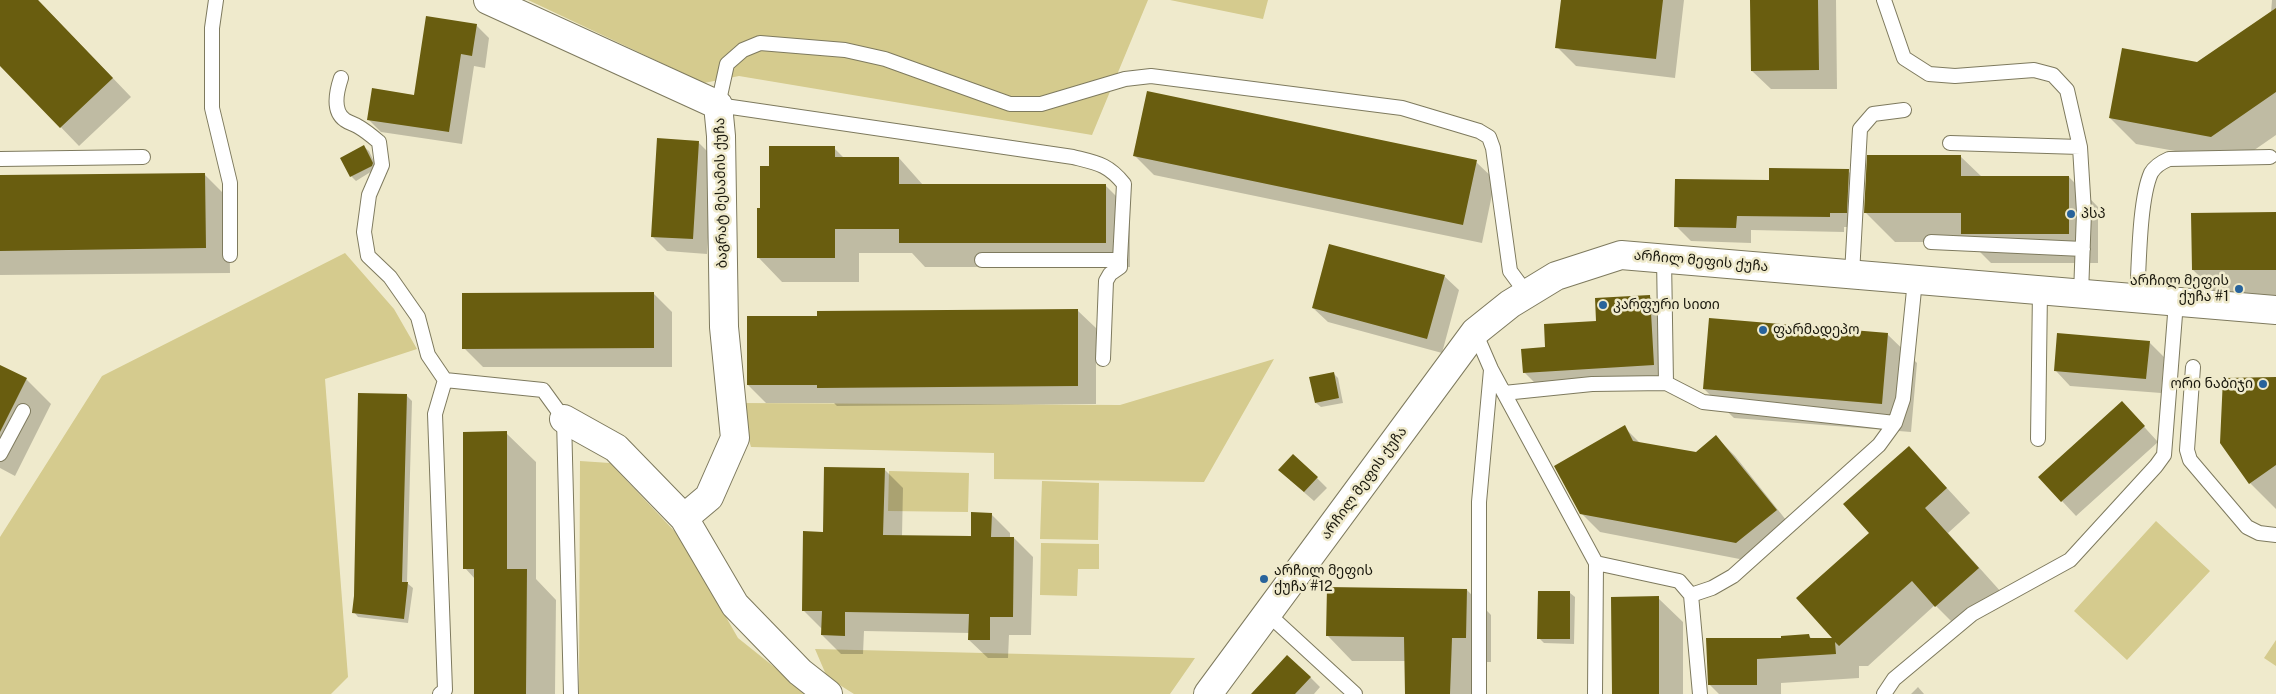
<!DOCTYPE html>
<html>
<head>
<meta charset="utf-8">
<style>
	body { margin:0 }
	canvas { display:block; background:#efeacc }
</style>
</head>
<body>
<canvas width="2276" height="694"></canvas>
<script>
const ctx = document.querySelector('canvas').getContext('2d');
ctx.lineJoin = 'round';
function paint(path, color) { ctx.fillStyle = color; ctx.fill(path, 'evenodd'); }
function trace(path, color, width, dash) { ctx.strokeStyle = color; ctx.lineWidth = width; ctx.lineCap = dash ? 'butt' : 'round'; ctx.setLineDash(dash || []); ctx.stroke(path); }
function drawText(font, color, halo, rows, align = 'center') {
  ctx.font = font + ' "Public Sans","Noto Sans Georgian",sans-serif'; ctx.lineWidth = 5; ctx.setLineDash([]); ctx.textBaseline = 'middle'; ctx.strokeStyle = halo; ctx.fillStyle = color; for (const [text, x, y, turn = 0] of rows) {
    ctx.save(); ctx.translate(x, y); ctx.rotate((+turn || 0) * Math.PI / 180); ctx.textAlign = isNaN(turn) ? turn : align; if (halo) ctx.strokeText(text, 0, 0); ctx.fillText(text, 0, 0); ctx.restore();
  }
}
const green = new Path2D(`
	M528,0H1148L1092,135L739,76L704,83Z
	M1170,0H1268L1263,19Z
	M345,253L394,309L417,349L325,379L348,677L331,694H0V537L102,376Z
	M1274,359L1204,482L994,479V453L751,447L738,403L1120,405Z
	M580,461L610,463L680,537L738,638L808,694H579Z
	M889,471L969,473L968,512L888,511Z
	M1042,481L1099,483L1098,540L1040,539Z
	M2156,521L2210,571L2127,660L2074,611Z
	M1041,543L1099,544V569H1078L1077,596L1040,595Z
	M2276,640V666L2264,658Z
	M815,649L1195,658L1170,694H854L827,677Z`);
const shadow = new Path2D(`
	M0,0H38L131,97L79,146L0,64Z
	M1562,0H1684L1675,78L1576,66L1557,47Z
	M1751,0H1836L1837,89H1771L1752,71Z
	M2272,0H2276V135L2237,162L2136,144L2110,118L2198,64L2271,13Z
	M476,25L489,38L485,68L474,66L462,144L381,132L368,119L416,96Z
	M698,142L713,157L707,254L667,251L652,236Z
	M364,147L369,151L377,168L356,181L351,176Z
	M834,148L844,158H899L923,185H1105L1130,210V267H925L912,253H859V282H782L758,257L761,210L770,167Z
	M1135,156L1476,162L1495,180L1482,243L1154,175Z
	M1960,156L1982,177H2069L2098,207V263H1991L1970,242H1895L1865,212Z
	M1848,171L1863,186L1861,227H1844V232L1751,230V243L1691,241L1676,226L1770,182Z
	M204,174L229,199L230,273L0,275V177Z
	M2276,213V299H2223L2193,270Z
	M1444,276L1459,290L1442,353L1328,322L1313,308Z
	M653,293L672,312V367H483L464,348Z
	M1649,296L1664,311L1668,380L1539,387L1524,372L1547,348Z
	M1077,310L1096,328V404L837,406L834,403H766L748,385L818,318Z
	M1887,334L1917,363L1911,432L1734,418L1704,389Z
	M2149,342L2164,357L2161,393L2070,386L2056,371Z
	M0,367L26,379L51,404L15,476L0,468Z
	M1334,374L1338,378L1343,403L1321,407L1316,403Z
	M2276,378V509L2250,483Z
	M407,396L412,401L407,583L413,588L408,623L358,617L354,612Z
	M2136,418L2158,442L2076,516L2062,501Z
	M1624,427L1641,444L1697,454L1716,437L1735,456L1794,530L1755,562L1600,532L1581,513Z
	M506,433L536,462V579L556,600L555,694H475V579L465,568Z
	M1909,447L1970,513L1948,533L2002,593L1960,630L1935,605L1868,666H1859V678L1781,683V694H1719L1709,684L1782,640L1809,636L1813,640H1835L1871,534Z
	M884,469L903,488L902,536L972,537L991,514L1010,533V538H1014L1033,557L1031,635H1009L1008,658H988L969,640L970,633L864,631L863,654H841L822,635L823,630L803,610L825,533Z
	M1317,478L1327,488L1314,501L1290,480Z
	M1467,590L1491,615V662H1476L1475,694H1406V661H1352L1328,636Z
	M1570,593L1575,597L1574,644L1544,643L1539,638Z
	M1658,598L1683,622V694H1613Z
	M1310,677L1320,687L1314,694H1269Z
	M1918,687L1924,694H1911Z`);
const building = new Path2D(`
	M0,0H38L113,78L60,128L0,66Z
	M1561,0H1663L1656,59L1555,48Z
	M1750,0H1818L1819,70L1751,71Z
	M2276,8V92L2211,137L2109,118L2122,48L2197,62Z
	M426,16L477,24L472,56L461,54L449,132L367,120L372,88L414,95Z
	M1147,91L1477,160L1463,225L1133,156Z
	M657,138L699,141L693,239L651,237Z
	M364,145L373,163L372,166L350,177L340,158Z
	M769,146H835V157H899V184H1106V243H899V229H835V258H757V208H760V166H769Z
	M1867,155H1961V176H2069V234H1961V213H1864Z
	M1769,168L1849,169L1847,213H1830V217L1737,216L1736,228L1674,227L1675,179L1769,180Z
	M205,173L206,248L0,251V175Z
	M2276,212V270H2192L2191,213Z
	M1329,244L1445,275L1427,339L1312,308Z
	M654,292V348L462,349V293Z
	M1650,295L1654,365L1523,373L1521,349L1545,347L1544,324L1596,321L1595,298Z
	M1078,309V386L817,388V385H747V316H817V311Z
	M1709,318L1888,333L1882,404L1703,389Z
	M2057,333L2150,341L2146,379L2054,371Z
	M0,365L27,378L0,432Z
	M1334,372L1339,398L1315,403L1309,377Z
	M2276,377V465L2249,484L2220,443L2223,378Z
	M358,393L407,394L402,582H408L404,619L352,613L354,596Z
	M2122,401L2145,426L2061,502L2038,477Z
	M1625,425L1633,441L1696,452L1716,435L1777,510L1736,543L1580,514L1554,466Z
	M507,431V569H527L526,694H474V569H463V432Z
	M1909,446L1947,488L1925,508L1979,568L1935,607L1912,581L1839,646L1835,642L1836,654L1757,659V685H1708L1706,638H1781V636L1809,634L1810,638H1832L1796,598L1869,533L1843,504Z
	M1293,454L1318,477L1304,492L1278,470Z
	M824,467L885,468L883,535L971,536V512L992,513L991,537H1014L1013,617H990V640H968L969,614L845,612V636L821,635L822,611H802L803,531L823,532Z
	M1327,587L1467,589L1466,638H1452L1450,694H1405L1404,637L1326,636Z
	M1538,591H1570V639H1537Z
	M1659,596V694H1612L1611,597Z
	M1287,655L1311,677L1295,694H1251Z`);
const service = new Path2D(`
	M216,0L212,28V108L230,183V255
	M1884,0L1904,58L1929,74L1955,76L2034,70L2053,75L2067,90L2080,147L2084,212L2081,294
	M341,78C337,90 332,111 345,120C349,123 355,124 359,127C366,131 373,137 379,142L382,165L369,195L364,232L368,256L390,277L418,317L428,355L445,380L435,414L445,690L440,694
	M1950,143L2080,147
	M0,159L143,157
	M1931,242L2083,249
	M1664,258L1666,383
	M982,260H1120
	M1852,274L1860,129L1873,114L1904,110
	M2137,299C2139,267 2139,200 2151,173C2155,166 2162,162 2169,159L2270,157
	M1475,332L1491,369L1596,563L1595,694
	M1103,359L1106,281L1110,274L1120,267V260L1124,184C1108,164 1097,163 1073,157L718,105L727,64L743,50L760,43L845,50L885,59L1010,104H1041L1125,79L1151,76L1402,108L1479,131L1489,137L1493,148L1510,271L1527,294
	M2193,367L2187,450L2190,460L2247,527L2259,533L2276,535
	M445,380L543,390L564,419L571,694
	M1504,393L1592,384L1666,383L1703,402L1895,423
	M2038,439L2040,290
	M0,454L23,411
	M1596,563L1679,581L1691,595L1700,694
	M1691,595L1712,588L1733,576L1879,445L1895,423L1903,399L1915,280
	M1268,614L1355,694
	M1479,694V502L1491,370
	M1884,694L1894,679L1972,614L2070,560L2156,466L2164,455L2176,302`);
const minor = new Path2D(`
	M488,0L718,105L721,136L724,327L735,438L709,497L684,518
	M564,419L616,448L684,518L735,605L800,672L828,694`);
const tertiary = new Path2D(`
	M1208,694L1475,332L1510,304L1556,276L1621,255L2276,310`);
const markers = [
	[2071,214,5,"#28639b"],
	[2239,289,5,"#28639b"],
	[1603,305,5,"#28639b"],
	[1763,330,5,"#28639b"],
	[2263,384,5,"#28639b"],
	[1264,579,5,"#28639b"]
];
const streetNames = [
	["ბაგრატ მესამის ქუჩა",721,193,-91],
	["არჩილ მეფის ქუჩა",1701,261,5],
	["არჩილ მეფის ქუჩა",1364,483,-54]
];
const poiNames = [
	["პსპ",2081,214],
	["არჩილ მეფის",2229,281,"right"],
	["ქუჩა #1",2229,297,"right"],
	["კარფური სითი",1613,305],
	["ფარმადეპო",1773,330],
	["ორი ნაბიჯი",2253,384,"right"],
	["არჩილ მეფის",1274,571],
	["ქუჩა #12",1274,587]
];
paint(green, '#d5cb8e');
paint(shadow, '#0003');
paint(building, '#695d0f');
trace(service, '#7e7a5e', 16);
trace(minor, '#7e7a5e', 30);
trace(tertiary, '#7e7a5e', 30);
trace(service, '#fff', 14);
trace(minor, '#fff', 28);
trace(tertiary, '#fff', 28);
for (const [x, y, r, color] of markers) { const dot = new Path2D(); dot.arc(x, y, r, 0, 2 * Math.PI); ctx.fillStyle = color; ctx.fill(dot); trace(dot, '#efeacc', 2); }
drawText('14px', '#1a180d', '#efeacc', streetNames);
drawText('14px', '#1a180d', '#efeacc', poiNames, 'left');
</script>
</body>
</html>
